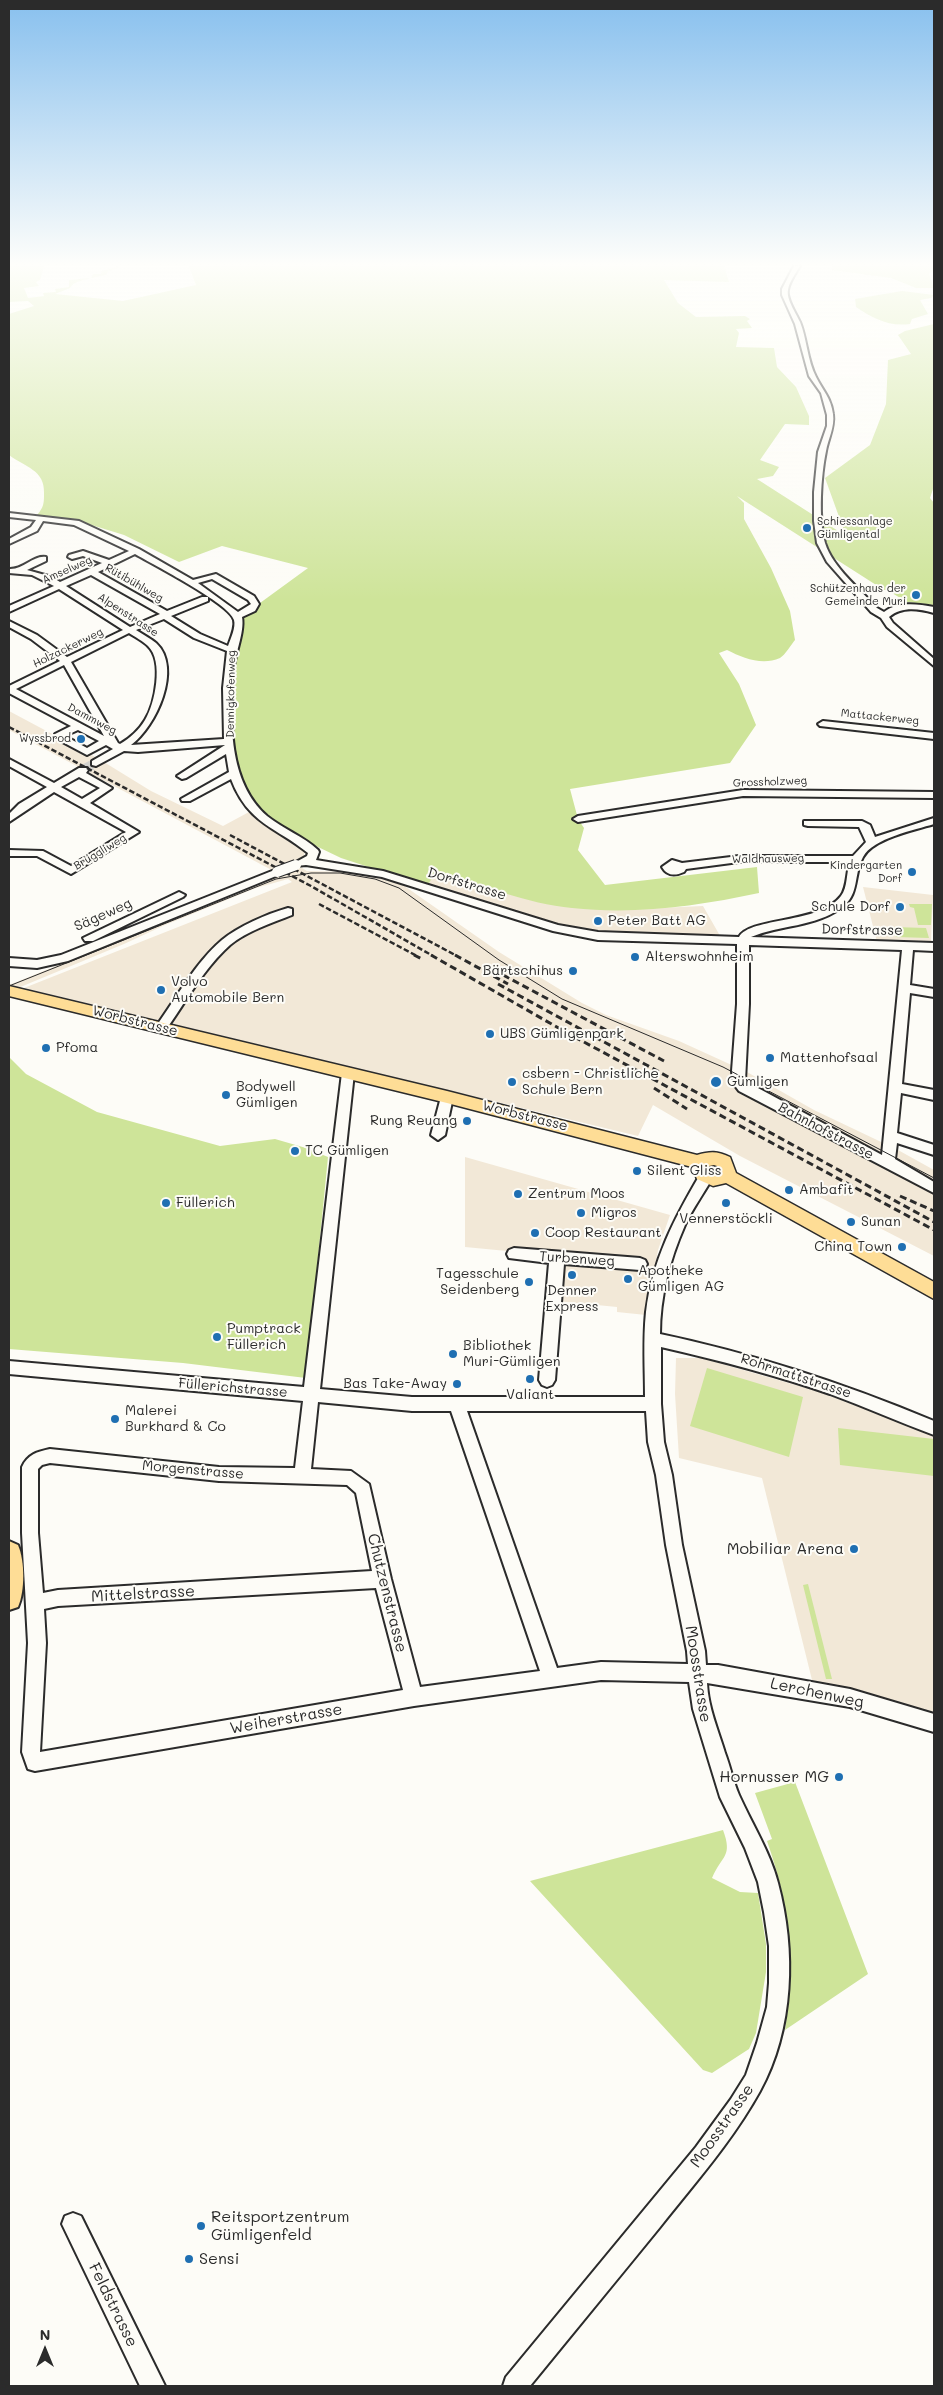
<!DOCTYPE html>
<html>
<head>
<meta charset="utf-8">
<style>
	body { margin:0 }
	#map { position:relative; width:943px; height:2395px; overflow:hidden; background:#fdfcf7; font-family:Mali,sans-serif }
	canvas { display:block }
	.frame { position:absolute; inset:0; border:10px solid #2b2b2b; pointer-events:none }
	.north { position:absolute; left:20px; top:2325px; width:50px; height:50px; -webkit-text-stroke:4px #fdfcf7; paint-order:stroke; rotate:0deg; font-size:14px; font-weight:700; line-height:20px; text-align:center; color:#2b2b2b }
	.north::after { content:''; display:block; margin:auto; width:18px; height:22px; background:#2b2b2b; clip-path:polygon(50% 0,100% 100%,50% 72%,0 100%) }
</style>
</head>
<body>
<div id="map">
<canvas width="943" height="2395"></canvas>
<div class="frame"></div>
<div class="north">N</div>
</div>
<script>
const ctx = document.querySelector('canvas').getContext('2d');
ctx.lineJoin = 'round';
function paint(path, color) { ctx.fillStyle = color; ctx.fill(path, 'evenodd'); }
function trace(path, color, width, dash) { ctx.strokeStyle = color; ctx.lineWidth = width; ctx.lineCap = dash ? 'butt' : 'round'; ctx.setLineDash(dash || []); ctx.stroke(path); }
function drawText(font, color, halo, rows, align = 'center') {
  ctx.font = font + ' Mali,sans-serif'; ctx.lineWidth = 4; ctx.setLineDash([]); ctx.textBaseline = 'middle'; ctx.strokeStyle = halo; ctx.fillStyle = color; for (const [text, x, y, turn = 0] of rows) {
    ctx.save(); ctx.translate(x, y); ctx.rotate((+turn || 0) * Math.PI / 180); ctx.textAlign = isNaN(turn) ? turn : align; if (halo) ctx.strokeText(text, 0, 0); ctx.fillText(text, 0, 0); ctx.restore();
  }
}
const built = new Path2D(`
	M9,711L99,759L151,791L223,826L249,812L272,830L305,851L304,856L292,862L307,871L357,872L403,885L499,952L582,1003L606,1015L679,1041L747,1072L814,1110L898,1150L934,1170V1182L899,1164H885L934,1191V1256L740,1156L653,1105L638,1136L24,988L292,882L288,879L256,888L165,925L124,944L18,988L9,985L281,875L9,730Z
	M435,872L493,888L613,910L703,906L723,941L577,933L427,886Z
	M863,887L933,895L931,942H877Z
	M465,1157L670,1215L658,1250L646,1315L617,1312V1307L556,1301L559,1256L465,1247Z
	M676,1358H701L817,1391L934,1435V1715L905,1704L813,1684L762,1478L679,1458L675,1394Z`);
const green = new Path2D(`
	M9,266H44L40,280L36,282L39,286L24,288L28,298L44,296L43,293L56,292L55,289L69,287V280L91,278L93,274H101L102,271L120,266L119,268L108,271L107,274C97,278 74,279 70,288L55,294L123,301L196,285L189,266H724L729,282L664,280L678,303L696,317L745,316L750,319L747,321L752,328L736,329L739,333L736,347L774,348L777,367L796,387L809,416V425L785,424L760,460L779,467L773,476L757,479L846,536L825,478L870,445L886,404L888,360L911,354L898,335L905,331L934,324V486L930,498L934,503V605L907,602L887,590H884L737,496L744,503V519L771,568L790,611L795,640C791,645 785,655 780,658C762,666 743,658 727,650L719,653L739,684L756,725L730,763L570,789L578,819L584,828L578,850L605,885L757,867L759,893C698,906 635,915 572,908C528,904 479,884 436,872L427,886L341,858L316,846L265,815L232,768L229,659L238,624L260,603L308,568L222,546L179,562L124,535L72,519L37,515C44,507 44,503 44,493C45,470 25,467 9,455V314L34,306L28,301L9,302Z
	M833,266H934V270L929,274L934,288H916L891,278L832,270Z
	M902,291L934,295L931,298L920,300L928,314L912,319L910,324C889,327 872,318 856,307L855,299Z
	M909,904H932L931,925H918L914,908L910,907Z
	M893,927L926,928L929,938L896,937Z
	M9,1057L26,1074L97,1112L220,1146L275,1139L306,1148L328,1157L306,1378L183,1363L9,1349Z
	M707,1368L803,1397L789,1457L690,1426Z
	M838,1428L934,1439V1476L840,1465Z
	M808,1584L832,1679H826L803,1585Z
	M795,1782L868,1974L785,2030C796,1961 790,1907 767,1841L772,1839L755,1793Z
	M723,1830C733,1857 722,1855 712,1878L740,1892L758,1893L766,1944V1972L756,2033L749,2049L712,2073L703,2070L530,1881Z`);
const minorTunnel = new Path2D(`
	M83,770L96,763`);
const minor = new Path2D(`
	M794,266H800C796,273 789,282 788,290C786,299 796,313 800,322C807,339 807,360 816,377C823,391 831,398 833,414C835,427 828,439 826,451C821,475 818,519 825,543C833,568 860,589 877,608L884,612C898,601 917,604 934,607V613C919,609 902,606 889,617L893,623L934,659V666L887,627L881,618L871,612L827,562L817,543L814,521V492L818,452L827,426V415L821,393L809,376L795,324L782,295V289Z
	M9,513L79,521L139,549L193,580L216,574L254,596L259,604L255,611L242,617C245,632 234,656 233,673C230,721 228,782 267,816C283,829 303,836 318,850L319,852L316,860L383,871L558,925L598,932L739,937C750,917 820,924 841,896C848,887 846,873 850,862H739L686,869L684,872C675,876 667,876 662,867L672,860L682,863L739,856H853L866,842L859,827L808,826L804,825V821H862L870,825L875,837L934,818V824C915,830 873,838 863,857C853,875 860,895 841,908C815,927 780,925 751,937L934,943V951L913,950L910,985L934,989V997L910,993L902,1084L934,1090V1100L901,1093L897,1133L934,1145V1155L897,1143L895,1159L934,1182V1193L739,1091L733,1083L732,1071L737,1004V944L598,940L553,931L382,877L306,865L296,866V862L307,856L308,853C276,827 248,824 231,779L190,801H182L181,799L229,772L226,754L186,778L182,779L177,776L225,745L138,752L124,751L96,766L92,765V761L113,749L106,745L87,755L55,738V734L71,726L9,693V686L60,661L31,639L9,627V621L37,635L67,657L123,630L59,589L9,612V606L54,586L32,575L9,573V569C24,570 33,555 46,557V561L27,570L52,577L60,582L102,563L83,556L72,559L68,557L69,555L83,551L109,560L129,551L74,525L43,521L37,531L9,544V539L31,527L36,520L9,517ZM135,554C152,564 230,604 234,620C236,627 231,638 228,646L200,634L171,616L208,601V597H202L167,611L98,572ZM91,575L160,614L130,627L66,586ZM212,579L248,600L251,604L238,612L198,583ZM164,619L194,638L227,651L223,688L224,739L131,745C156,727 183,668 156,643C150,638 142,634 136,630ZM129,633C135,637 143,641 148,646C164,661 155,704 145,720C139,730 130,738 120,744L118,743L71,662ZM64,665L104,736L16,689ZM78,730L99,741L87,748L65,736ZM749,945L902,950L882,1155L745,1081L749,1004Z
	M823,721L934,733V739L820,726L818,724Z
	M9,759L54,783L79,768H87L88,770L86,773L112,788L90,803L139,832L71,874L37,856H9V850L43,851L71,866L126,832L54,792L9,822V814L19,804L47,787L9,766ZM79,777L100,788L82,799L61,787Z
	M743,790L934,792V798L743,796L578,822L573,819L578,816Z
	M277,869L281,870V874L68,961L37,968L9,966V958L37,960L61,955Z
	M179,892L185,895L183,897L93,941H85L83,938Z
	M288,908L292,909V915C272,923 247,931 230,945C204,968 185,1003 165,1031H157L155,1028L157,1025C177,997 196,962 222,940C239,926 267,914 288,908Z
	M348,1068L354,1073L320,1389L412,1397H645C645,1369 643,1340 646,1312C652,1261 675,1217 701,1173H711L713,1177C704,1193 693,1208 685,1225C670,1259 660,1296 660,1334C755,1354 845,1384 934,1421V1435C899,1422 865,1407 830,1394C775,1375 718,1360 661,1347V1404L664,1442L672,1475L682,1545L705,1651L706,1665H718L850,1689L934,1714V1732L850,1707L707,1683C708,1707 718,1730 725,1753C730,1766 733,1781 739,1795C752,1824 770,1852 778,1883C796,1950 794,2029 760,2091C733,2140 695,2183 660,2227C617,2280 573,2333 530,2386H503L506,2377L696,2147L731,2099L746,2075L757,2043L767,2007L769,1983V1946L764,1912L758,1882L745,1848L720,1797L693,1709L689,1682L601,1680L414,1706L35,1771L28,1769L22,1752L28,1643L22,1533V1467C28,1454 37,1452 50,1449L219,1467L295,1468L303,1401L9,1374V1361L304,1387L342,1073ZM318,1402L412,1411H451L540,1671L420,1687L391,1579L369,1484L351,1471L311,1469ZM467,1411H646L648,1442L656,1475L666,1545L687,1651L688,1664L601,1662L557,1668ZM50,1463L219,1481L347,1485L356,1493L372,1571L58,1590L43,1593L38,1533V1469L42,1465ZM376,1588L403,1690L40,1752L46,1643L44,1609L58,1606Z
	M447,1092L453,1097L445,1135L438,1140L431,1135L441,1097Z
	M514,1248L640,1258L645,1260L647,1264L645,1268L640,1270L564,1264L555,1380L552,1385L547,1387L542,1385L539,1380L549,1263L509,1258L507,1254L509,1250Z
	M73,2213L81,2216L165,2386H140L62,2224L65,2216Z`);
const major = new Path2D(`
	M9,986L447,1091L697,1155C710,1151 718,1151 730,1157L736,1173L934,1282V1299L726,1183L713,1186L697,1179L692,1167L447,1103L9,996ZM714,1165L717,1166L718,1171L710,1170L709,1166Z`);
const highway = new Path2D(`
	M9,1541L18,1545C25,1561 25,1591 18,1607L9,1610Z`);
const tram = new Path2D(`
	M9,986L276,879L311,873H340L375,879L399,888L499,960L562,999L723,1067L934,1178`);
const railFar1 = new Path2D(`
	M9,727L311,886L433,956
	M230,835L457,956
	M319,904L417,956`);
const rail = new Path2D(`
	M414,955L422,959
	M431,955L569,1034L934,1230
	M455,955L508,984
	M503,975L664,1061
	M498,984L934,1222
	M654,1088L687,1109
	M900,1196L934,1211`);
const minorBridge = new Path2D(`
	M277,872L296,865`);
const markers = [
	[807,528,5,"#1f6fb2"],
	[916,595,5,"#1f6fb2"],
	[81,739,5,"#1f6fb2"],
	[912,872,5,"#1f6fb2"],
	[900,907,5,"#1f6fb2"],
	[598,921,5,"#1f6fb2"],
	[635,957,5,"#1f6fb2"],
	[573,971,5,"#1f6fb2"],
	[161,990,5,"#1f6fb2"],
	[490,1034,5,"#1f6fb2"],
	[46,1048,5,"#1f6fb2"],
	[770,1058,5,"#1f6fb2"],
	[512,1082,5,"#1f6fb2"],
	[716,1082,6,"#1f6fb2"],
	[226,1095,5,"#1f6fb2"],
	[467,1121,5,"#1f6fb2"],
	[295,1151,5,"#1f6fb2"],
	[637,1171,5,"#1f6fb2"],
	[789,1190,5,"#1f6fb2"],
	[518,1194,5,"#1f6fb2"],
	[166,1203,5,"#1f6fb2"],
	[726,1203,5,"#1f6fb2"],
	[581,1213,5,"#1f6fb2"],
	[851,1222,5,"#1f6fb2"],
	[535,1233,5,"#1f6fb2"],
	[902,1247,5,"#1f6fb2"],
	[572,1275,5,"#1f6fb2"],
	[628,1279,5,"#1f6fb2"],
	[529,1282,5,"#1f6fb2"],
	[217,1337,5,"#1f6fb2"],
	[453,1354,5,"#1f6fb2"],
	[530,1379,5,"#1f6fb2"],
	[457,1384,5,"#1f6fb2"],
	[115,1419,5,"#1f6fb2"],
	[854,1549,5,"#1f6fb2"],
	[839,1777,5,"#1f6fb2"],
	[201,2226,5,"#1f6fb2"],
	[189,2259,5,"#1f6fb2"]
];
const farPoinames = [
	["Schiessanlage",817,522,"left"],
	["Gümligental",817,535,"left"],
	["Schützenhaus der",906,589],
	["Gemeinde Muri",906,602],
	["Wyssbrod",71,739],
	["Kindergarten",902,866],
	["Dorf",902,879]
];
const farStreetnames = [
	["Amselweg",67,570,-24],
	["Rütibühlweg",134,583,30],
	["Alpenstrasse",128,615,33],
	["Holzackerweg",68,648,-26],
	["Dennigkofenweg",231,694,-89],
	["Mattackerweg",880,717,6],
	["Dammweg",92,719,28],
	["Grossholzweg",770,782,-2],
	["Brüggliweg",100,852,-31],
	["Waldhausweg",768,859,-1]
];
const streetNames = [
	["Dorfstrasse",467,884,17],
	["Sägeweg",103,915,-24],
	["Dorfstrasse",862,930,1],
	["Worbstrasse",135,1021,14],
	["Worbstrasse",525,1116,14],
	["Bahnhofstrasse",826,1131,28],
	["Turbenweg",577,1259,4],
	["Rohrmattstrasse",796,1376,18],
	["Füllerichstrasse",233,1388,5],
	["Morgenstrasse",193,1470,5]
];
const poiNames = [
	["Schule Dorf",890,907,"right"],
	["Peter Batt AG",608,921],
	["Alterswohnheim",645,957],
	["Bärtschihus",563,971,"right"],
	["Volvo",171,982],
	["Automobile Bern",171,998],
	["UBS Gümligenpark",500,1034],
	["Pfoma",56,1048],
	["Mattenhofsaal",780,1058],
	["csbern - Christliche",522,1074],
	["Schule Bern",522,1090],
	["Gümligen",727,1082],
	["Bodywell",236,1087],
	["Gümligen",236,1103],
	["Rung Reuang",457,1121,"right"],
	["TC Gümligen",305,1151],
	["Silent Gliss",647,1171],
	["Ambafit",799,1190],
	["Zentrum Moos",528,1194],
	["Füllerich",176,1203],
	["Migros",591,1213],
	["Vennerstöckli",726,1219,"center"],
	["Sunan",861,1222],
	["Coop Restaurant",545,1233],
	["China Town",892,1247,"right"],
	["Apotheke",638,1271],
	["Gümligen AG",638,1287],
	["Tagesschule",519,1274,"right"],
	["Seidenberg",519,1290,"right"],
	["Denner",572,1291,"center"],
	["Express",572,1307,"center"],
	["Pumptrack",227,1329],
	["Füllerich",227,1345],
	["Bibliothek",463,1346],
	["Muri-Gümligen",463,1362],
	["Bas Take-Away",447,1384,"right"],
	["Valiant",530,1395,"center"],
	["Malerei",125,1411],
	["Burkhard & Co",125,1427]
];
const nearPoinames = [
	["Mobiliar Arena",844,1549],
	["Hornusser MG",829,1777],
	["Reitsportzentrum",211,2217,"left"],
	["Gümligenfeld",211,2235,"left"],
	["Sensi",199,2259,"left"]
];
const nearStreetnames = [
	["Chutzenstrasse",387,1593,76],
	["Mittelstrasse",143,1594,-3],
	["Moosstrasse",698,1674,81],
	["Lerchenweg",817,1693,12],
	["Weiherstrasse",286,1719,-10],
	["Moosstrasse",722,2126,-55],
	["Feldstrasse",113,2305,64]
];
paint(built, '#f2e8d7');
paint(green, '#cee499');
trace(minorTunnel, '#d3d2ce', 10, [10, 5]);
trace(minor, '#2b2b2b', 4);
trace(major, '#2b2b2b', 3);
trace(highway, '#2b2b2b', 4);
paint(minor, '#fdfcf7');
paint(major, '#fedd96');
paint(highway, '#fedd96');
trace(tram, '#2b2b2b', 1);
trace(railFar1, '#2b2b2b', 2.5, [5.5, 2.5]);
trace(rail, '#2b2b2b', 3, [7, 4]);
trace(minorBridge, '#2b2b2b', 12, []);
trace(minorBridge, '#fdfcf7', 10);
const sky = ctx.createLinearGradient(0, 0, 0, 601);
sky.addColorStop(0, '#88c0ee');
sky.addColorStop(0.44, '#fefefb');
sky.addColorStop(1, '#fefefb00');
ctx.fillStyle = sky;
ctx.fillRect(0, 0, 943, 601);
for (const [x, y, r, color] of markers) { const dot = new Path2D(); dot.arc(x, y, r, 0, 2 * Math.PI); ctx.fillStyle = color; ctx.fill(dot); trace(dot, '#fdfcf7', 2); }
drawText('11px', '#2b2b2b', '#fdfcf7', farPoinames, 'right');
drawText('11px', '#2b2b2b', '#fdfcf7', farStreetnames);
drawText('14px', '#2b2b2b', '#fdfcf7', streetNames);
drawText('14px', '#2b2b2b', '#fdfcf7', poiNames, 'left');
drawText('16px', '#2b2b2b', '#fdfcf7', nearPoinames, 'right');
drawText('16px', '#2b2b2b', '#fdfcf7', nearStreetnames);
</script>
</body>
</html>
